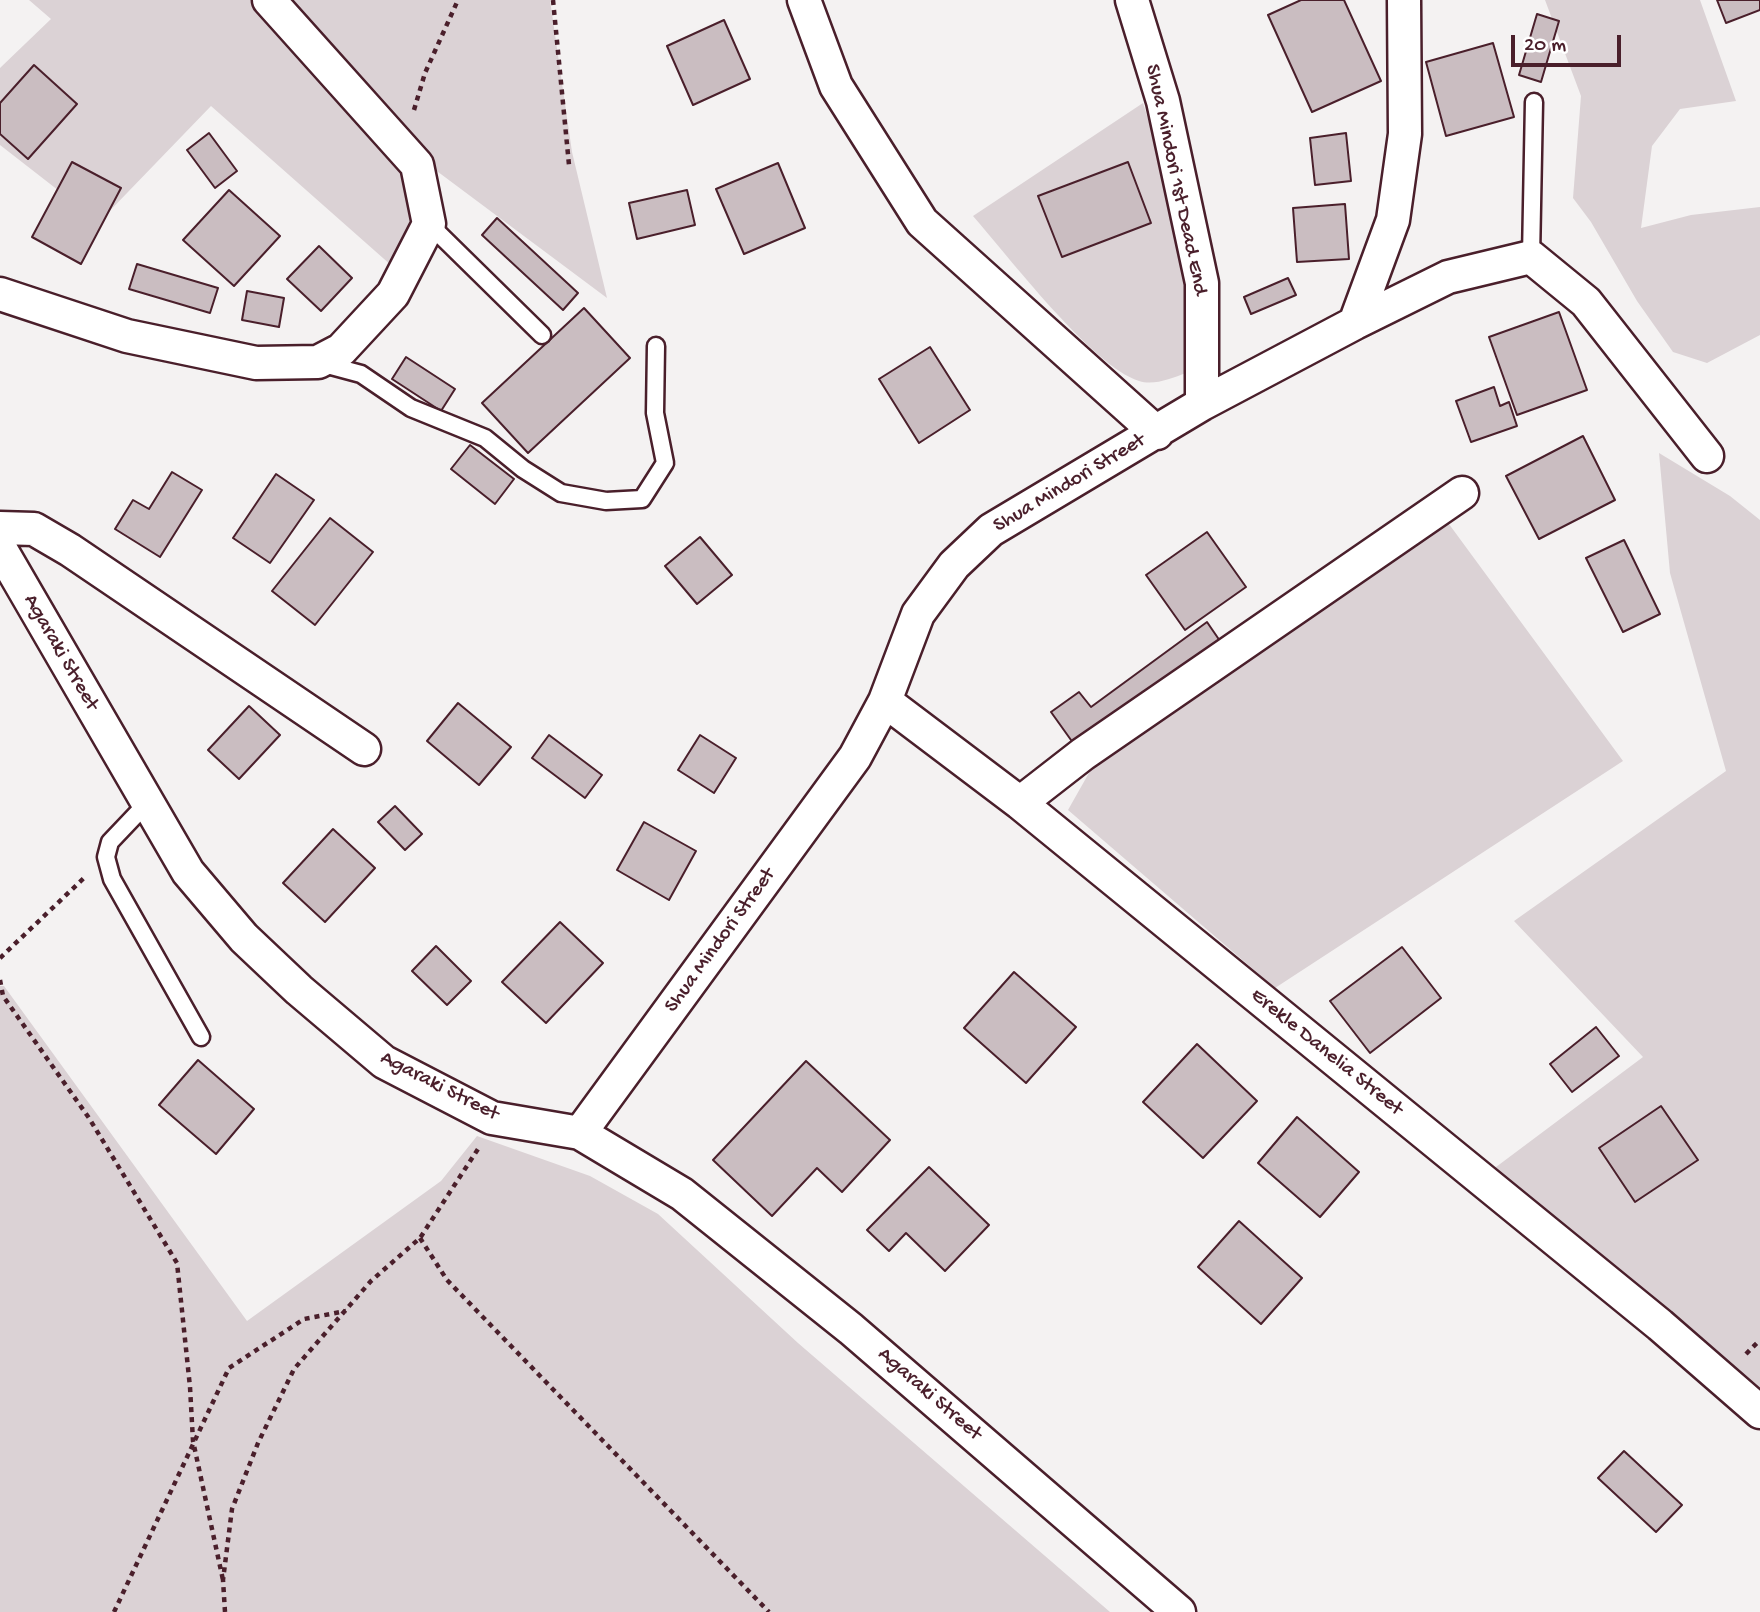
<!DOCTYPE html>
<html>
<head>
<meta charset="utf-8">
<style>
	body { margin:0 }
	#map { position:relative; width:1760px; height:1612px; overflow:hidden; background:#f4f2f2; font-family:"Gochi Hand",sans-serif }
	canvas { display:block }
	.scale { position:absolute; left:1511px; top:35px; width:110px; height:32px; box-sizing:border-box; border:4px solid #4a1f2b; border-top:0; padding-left:9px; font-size:21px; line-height:24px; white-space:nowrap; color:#4a1f2b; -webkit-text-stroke:5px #fff; paint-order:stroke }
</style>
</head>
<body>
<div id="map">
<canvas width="1760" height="1612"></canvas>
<div class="scale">20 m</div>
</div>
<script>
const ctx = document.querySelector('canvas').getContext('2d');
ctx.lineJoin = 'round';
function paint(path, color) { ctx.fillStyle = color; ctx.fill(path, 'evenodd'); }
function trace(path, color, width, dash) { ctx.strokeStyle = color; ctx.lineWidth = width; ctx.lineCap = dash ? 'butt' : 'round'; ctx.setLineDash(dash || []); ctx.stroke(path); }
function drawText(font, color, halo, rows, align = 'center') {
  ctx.font = font + ' "Gochi Hand",sans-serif'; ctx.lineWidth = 5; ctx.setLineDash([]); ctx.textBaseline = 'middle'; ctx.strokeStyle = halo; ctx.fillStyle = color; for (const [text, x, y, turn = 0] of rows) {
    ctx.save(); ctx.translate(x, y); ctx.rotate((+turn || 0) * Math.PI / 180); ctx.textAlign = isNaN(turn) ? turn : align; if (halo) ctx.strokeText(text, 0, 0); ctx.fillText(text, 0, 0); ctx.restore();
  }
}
const green = new Path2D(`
	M29,0H550L572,152L607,298L414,154L413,220L392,266L211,106L99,222L0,145V68L51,19Z
	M1545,0H1700L1736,101L1680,109L1652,146L1641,228L1691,215L1760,207V335L1707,363L1673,352L1637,301L1591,222L1573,198L1581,96Z
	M1143,103L1190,253L1201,342L1186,373C1172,378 1154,386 1139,381C1092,366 1008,256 973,216Z
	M1659,453L1730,496L1760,520V1392L1492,1170L1643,1057L1514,921L1726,771L1670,573Z
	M1446,520L1623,761L1275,988L1068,810L1094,764Z
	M0,986H4L247,1321L441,1181L477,1136L590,1176L658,1214L798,1343L1110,1612H0Z`);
const building = new Path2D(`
	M1301,0H1344L1381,81L1312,112L1268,15Z
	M1717,0H1760V10L1726,23Z
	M1537,14L1559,21L1541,82L1519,75Z
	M724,20L750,79L693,105L667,46Z
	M1493,43L1514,117L1446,136L1426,62Z
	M34,65L77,104L28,159L0,134V103Z
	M209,133L237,171L215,188L187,150Z
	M1346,133L1351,181L1315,185L1310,138Z
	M72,162L121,188L81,264L32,237Z
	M1128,162L1151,223L1062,257L1038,196Z
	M778,163L805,228L744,254L716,189Z
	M229,190L280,236L234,286L183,240Z
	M687,190L695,225L637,239L629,203Z
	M1345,204L1349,259L1297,262L1293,208Z
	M497,218L578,293L563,310L482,235Z
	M319,246L352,278L321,311L287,279Z
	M137,264L218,288L210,313L129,289Z
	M1288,278L1296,295L1251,314L1244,297Z
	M247,291L284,298L279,327L242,320Z
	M584,308L630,358L528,453L482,403Z
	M1559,312L1587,390L1517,415L1489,337Z
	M930,347L970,410L919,443L879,379Z
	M406,357L455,389L441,411L392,379Z
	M1494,387L1500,406L1509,402L1517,426L1471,442L1456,401Z
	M1583,436L1615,500L1539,539L1506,476Z
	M470,445L514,479L495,504L451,469Z
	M172,472L202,490L160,557L115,529L133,500L149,509Z
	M276,474L314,500L270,563L233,538Z
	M330,518L373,552L315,625L272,591Z
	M1207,532L1246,587L1185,630L1146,575Z
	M700,537L732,575L697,604L665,566Z
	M1624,540L1660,614L1623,632L1586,558Z
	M1207,622L1220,641L1076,747L1051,712L1079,692L1091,707Z
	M458,703L511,747L479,785L427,741Z
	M249,706L280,735L239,779L208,750Z
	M549,735L602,775L585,798L532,758Z
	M700,735L736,758L714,793L678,770Z
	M395,806L422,834L405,850L378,822Z
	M644,822L696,851L669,900L617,870Z
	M333,829L375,868L325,922L283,883Z
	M560,922L603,963L546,1023L502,982Z
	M436,946L471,981L447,1005L412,971Z
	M1402,947L1441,998L1370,1053L1330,1001Z
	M1014,972L1076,1027L1026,1083L964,1028Z
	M1596,1027L1619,1056L1572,1092L1550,1064Z
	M1197,1044L1257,1101L1203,1158L1143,1102Z
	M198,1060L254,1109L216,1154L159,1105Z
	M806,1061L890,1140L842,1192L817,1168L772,1216L713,1160Z
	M1661,1106L1698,1160L1635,1202L1599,1148Z
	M1297,1117L1359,1172L1320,1217L1258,1163Z
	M929,1167L989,1225L945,1271L906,1233L889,1251L867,1230Z
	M1239,1221L1302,1278L1261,1324L1198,1267Z
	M1624,1451L1682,1505L1656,1532L1598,1478Z`);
const path = new Path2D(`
	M553,0L569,165
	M414,110L425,73L458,0
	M0,958L85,877
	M0,980L3,996L89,1118L177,1263L190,1387L193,1441L223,1580
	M420,1238L447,1280L769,1612
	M1746,1354L1760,1340
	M114,1612L229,1368L304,1319L346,1311
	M225,1612L223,1580L232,1509L258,1443L294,1369L371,1281L420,1238L478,1149`);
const service = new Path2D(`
	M429,224L542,335
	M1531,257L1534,102
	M320,363L361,374L411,408L485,438L523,469L561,493L606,501L642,499L665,463L655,413L656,346
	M148,802L110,842L106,857L112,879L201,1037`);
const minor = new Path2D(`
	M804,0L836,86L922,222L1157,433
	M1132,0L1163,101L1202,283V404
	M0,294L127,336L256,363L318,362L341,350L393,294L429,224L417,165L269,0
	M1355,323L1393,220L1405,134L1404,0
	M0,528L34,529L70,550L364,749
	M0,548L188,872L244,938L299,990L384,1062L492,1118L580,1133L682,1194L851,1329L1179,1612
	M885,701L1020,803L1660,1325L1760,1412
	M1020,803L1083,754L1462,493
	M580,1133L855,757L885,701L918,614L954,565L991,530L1202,404L1355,323L1448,277L1531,257L1586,302L1707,456`);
const streetNames = [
	["Shua Mindori 1st Dead End",1175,180,78],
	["Shua Mindori Street",1070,484,-31],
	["Agaraki Street",60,653,60],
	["Shua Mindori Street",721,941,-54],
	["Erekle Danelia Street",1326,1053,39],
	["Agaraki Street",439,1087,27],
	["Agaraki Street",929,1395,41]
];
paint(green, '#dbd2d5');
paint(building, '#cabdc1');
trace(building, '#4a1f2b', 2);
trace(service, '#4a1f2b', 21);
trace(minor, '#4a1f2b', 37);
trace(path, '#4a1f2b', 4.5, [5, 5]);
trace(service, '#fff', 16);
trace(minor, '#fff', 32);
drawText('21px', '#4a1f2b', '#fff', streetNames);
</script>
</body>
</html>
